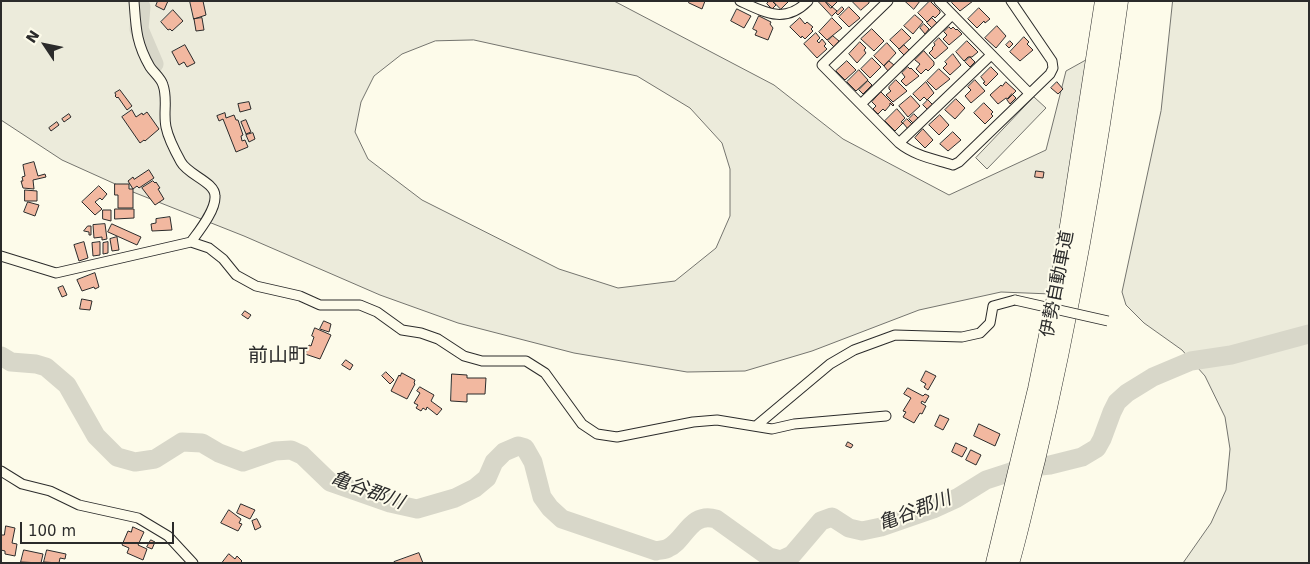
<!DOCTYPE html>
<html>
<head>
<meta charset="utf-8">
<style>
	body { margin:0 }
	#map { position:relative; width:1310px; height:564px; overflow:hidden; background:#fdfbea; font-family:"DejaVu Sans",sans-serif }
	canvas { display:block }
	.frame { position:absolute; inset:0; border:2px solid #2b2b2b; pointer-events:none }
	.north { position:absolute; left:20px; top:20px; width:50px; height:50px; -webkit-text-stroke:4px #fdfbea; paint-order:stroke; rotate:304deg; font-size:14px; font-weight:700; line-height:20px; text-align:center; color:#2b2b2b }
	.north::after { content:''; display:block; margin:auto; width:18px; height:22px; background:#2b2b2b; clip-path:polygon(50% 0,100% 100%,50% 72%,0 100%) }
	.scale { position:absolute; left:20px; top:522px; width:154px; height:22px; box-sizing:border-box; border:2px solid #2b2b2b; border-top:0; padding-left:6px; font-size:15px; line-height:18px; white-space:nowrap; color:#2b2b2b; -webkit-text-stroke:4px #fdfbea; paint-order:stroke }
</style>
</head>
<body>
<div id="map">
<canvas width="1310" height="564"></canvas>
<div class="frame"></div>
<div class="north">N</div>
<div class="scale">100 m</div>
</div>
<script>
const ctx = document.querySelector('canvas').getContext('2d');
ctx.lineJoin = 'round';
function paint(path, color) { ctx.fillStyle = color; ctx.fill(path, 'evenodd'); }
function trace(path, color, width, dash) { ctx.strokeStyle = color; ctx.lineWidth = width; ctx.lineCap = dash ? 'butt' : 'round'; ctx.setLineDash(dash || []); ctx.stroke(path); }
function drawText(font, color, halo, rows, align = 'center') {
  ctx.font = font + ' "DejaVu Sans","Noto Sans JP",sans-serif'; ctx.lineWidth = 4; ctx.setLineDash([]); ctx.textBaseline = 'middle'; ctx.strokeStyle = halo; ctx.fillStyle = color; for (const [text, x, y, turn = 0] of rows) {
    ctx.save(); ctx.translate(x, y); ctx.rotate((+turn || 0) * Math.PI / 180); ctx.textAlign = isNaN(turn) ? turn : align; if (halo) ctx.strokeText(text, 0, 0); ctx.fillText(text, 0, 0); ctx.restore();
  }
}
const green = new Path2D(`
	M1,1H614L774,85L843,139L949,195L1046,150L1066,71L1111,46L1121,53L1086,222L1051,294L1001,292L919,310L812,351L745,371L687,372L574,353L458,323L380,295L244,236L133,192L62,160L1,120ZM474,40L637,76L690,108L722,143L730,169V216L716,248L675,281L618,288L559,269L422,200L368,159L355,132L361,102L374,76L402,54L435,41Z
	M1173,1H1309V563H1183L1211,523L1226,490L1230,449L1225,417L1205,376L1182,350L1144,323L1126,305L1122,292L1161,111Z
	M1034,97L1046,108L987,169L976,158Z`);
const river = new Path2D(`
	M138,1L141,7L139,29L154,64
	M1,356L11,362L36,364L46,367L67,385L96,436L117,457L135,462L155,459L182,442L202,443L219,453L243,462L275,451L291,450L302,455L330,482L390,503L417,509L455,498L475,488L487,478L494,462L504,452L518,446L525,448L533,462L542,497L550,508L562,519L656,551C660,550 665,550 668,548C685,541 690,511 716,519L769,557L781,560L792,555L821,521L832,517L849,528L862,531L881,527L933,509L957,498L986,480L1023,468L1050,465L1082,457L1097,448L1102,439L1112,412L1117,402L1127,393L1153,377L1191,361L1231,355L1309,334`);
const building = new Path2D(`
	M158,1H168L164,10L156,6Z
	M190,1H203L206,15L194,19Z
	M689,1H705L702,9L689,3Z
	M769,1H772L776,5L772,9L767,4Z
	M773,1H789L781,9Z
	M818,1H825L837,11L832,16Z
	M825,1H838L831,8Z
	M852,1H869V3L861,10Z
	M905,1H920L914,9Z
	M930,1L940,11V13L935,18L933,16L927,22L918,13Z
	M953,1H973L960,11L952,3Z
	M842,7L844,9L838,15L836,13Z
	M849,7L860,18L849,27L839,17Z
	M979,8L990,19L985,23L984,21L977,28L968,19Z
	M737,9L751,16L744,28L731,21Z
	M173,10L183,21L172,31L170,29L168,30L161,22Z
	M915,15L923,22L913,34L904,26Z
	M759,16L771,22L770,24L773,28L768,40L755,35L757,31L753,29Z
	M202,18L204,30L196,31L194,19Z
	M800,18L805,24L807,22L813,27L811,29L813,31L805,39L802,36L801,38L790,27Z
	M832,18L842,28L827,40L819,32Z
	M932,18L937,23L932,28L927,23Z
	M924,24L929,29L925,34L920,28Z
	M997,26L1006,36L996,48L985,38Z
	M949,27L951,29L953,27L956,30L957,29L962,34L949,45L943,39L947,35L944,32Z
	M872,29L884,41L874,51L861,39Z
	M902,29L911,38L899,49L890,40Z
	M816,33L820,38L817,41L819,43L822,39L826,44L824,46L827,49L817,58L804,44Z
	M833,36L839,41L834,47L828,41Z
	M1024,37L1029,42L1027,44L1033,50L1020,61L1010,52Z
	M939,38L948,48L935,59L929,53L933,49L932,48L935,45L934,43Z
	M967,41L978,52L972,57H968L964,61L956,52Z
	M1010,41L1013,44L1009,48L1006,45Z
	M860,42L866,48L864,50L866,53L857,63L849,54Z
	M887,43L896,53L884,66L874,56Z
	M185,45L195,63L187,67L184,62L179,65L172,52Z
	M904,45L909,50L904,55L899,50Z
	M924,51L934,62V65L928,71L926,69L921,74L916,69L920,64L915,60Z
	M953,54L961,65L950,75L943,68L947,64L945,62Z
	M970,57L975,62L970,67L965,62Z
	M872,58L881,67L870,78L861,69Z
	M847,61L856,70L845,80L836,71Z
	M889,61L894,65L888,71L884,66Z
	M908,67L910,69L911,68L919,76L906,86L901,81L905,77L902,73Z
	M991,67L998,74L986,86L983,83L985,82L981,77Z
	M939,69L950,79L936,90L927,81Z
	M859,70L868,80L856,91L847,82Z
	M896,80L907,91L893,102L886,95L891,91L889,89V87Z
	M975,80L985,91L971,103L965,96L971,90L968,87Z
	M868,81L872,85L863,94L859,90Z
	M926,82L934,93L927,100L924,97L920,101L913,94Z
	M1006,82L1016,91L1008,99L1006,98L998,104L990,95L1001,85L1002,86Z
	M1057,82L1063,89L1058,94L1051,88Z
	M120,90L132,106L127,110L118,97L117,98L115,96L116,95L115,93Z
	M881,92L894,105L893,106L890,103V105L885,111L883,109L878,114L873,109L876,106L872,102Z
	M1012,94L1016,98L1010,104L1007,100Z
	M911,96L920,106L908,117L899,106Z
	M956,99L965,108L955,119L945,110Z
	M928,100L933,105L928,110L923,105Z
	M249,102L251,109L240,112L238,104Z
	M984,103L993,112L991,114L993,116L985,124L974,113Z
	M897,109L905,118L901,122L903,123L895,131L885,121Z
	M132,110L136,117L142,113L143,115L147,112L159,129L145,141L144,140L140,143L122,117Z
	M225,113L226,118L234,115L236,120H238L243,135L241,136L242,141L245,140L248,147L236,152L223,119L219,121L217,116Z
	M69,114L71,117L64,122L62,119Z
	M914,114L918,118L913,123L909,119Z
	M940,115L949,125L939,135L929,125Z
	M907,119L912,124L908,129L903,123Z
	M246,120L251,132L246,134L241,122Z
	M57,122L59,125L51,131L49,128Z
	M923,129L933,140L925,148L915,138Z
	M953,132L961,140L948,151L940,144Z
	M253,133L255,139L249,142L246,135Z
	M34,162L38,176L45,174L46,177L33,180L34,189L23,188L21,181H23L22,177L25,176L23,165Z
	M149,170L154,178L139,188L137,186L133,189L128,181L133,177L134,179Z
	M1036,171L1044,172L1043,178L1035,177Z
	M153,181L155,183L156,182L160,188L158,189L164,199L155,205L142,188Z
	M115,184H129V189H133V208H118V195H115Z
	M99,186L107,194L102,200L100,198L95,202L102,209L95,215L82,202Z
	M25,190L37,191V201H25Z
	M28,202L39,205L35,216L24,212Z
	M115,209H134V218L115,219Z
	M103,210H111V221L103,219Z
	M170,217L172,230L152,231L151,224L156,223V219Z
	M105,224L107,239L102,240V237L94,238L93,225Z
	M112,224L141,237L137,245L108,232Z
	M88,226H91V235H89V232L84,231Z
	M117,237L119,250L112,251L110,239Z
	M84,242L88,258L79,261L74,245Z
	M100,242V255L93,256L92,243Z
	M108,242V253L103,254V243Z
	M95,273L99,287L95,289L94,287L82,291L77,280Z
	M63,286L67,295L62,297L58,288Z
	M82,299L92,301L90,310L80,309Z
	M245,311L251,315L248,319L242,315Z
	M324,321L331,324L329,332L320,329Z
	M315,328L331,335L320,359L305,354L309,345L311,346L314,337L312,336Z
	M346,360L353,365L350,370L342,365Z
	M926,371L936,376L928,390L924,387L926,384L921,381Z
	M386,372L394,380L390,384L382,376Z
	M402,373L415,380L414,383L415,384L407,399L391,391L399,375L400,376Z
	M452,374L467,375V378H486L485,394H467V402L451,401Z
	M420,387L434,395L431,401L442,409L437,415L427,407L426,410L423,408L421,411L416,408L418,405L414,403L420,393L417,391Z
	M908,388L923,396L925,394L929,396L925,403L922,401L921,403L926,406L922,414L920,413L914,423L903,417L906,412L903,411L911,398L904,394Z
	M940,415L949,419L943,430L935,426Z
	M979,424L1000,434L995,446L974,436Z
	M848,442L853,445L851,448L846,446Z
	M956,443L967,448L962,457L952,452Z
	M971,450L981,455L976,465L966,460Z
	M241,504L255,510L250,519L237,513Z
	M229,510L241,519L239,523L242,524L238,531L221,523Z
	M257,519L261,527L255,530L252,521Z
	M6,526L15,528L12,543L17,544L15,556L5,554V551L1,550V535H4Z
	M133,527L144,532L138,545L147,549L143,560L127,553L129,548L122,545L128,531L131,532Z
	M151,540L155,542L152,549L147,547Z
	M24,550L43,554L41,563L21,562Z
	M47,550L66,554L65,559L60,558L59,563L44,562Z
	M419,553L423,563H394V562Z
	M229,554L235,559L237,556L242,561L240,563H222Z`);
const minor = new Path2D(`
	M134,1C136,28 136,43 150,67C154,73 161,78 163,85C168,99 163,113 166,127C168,137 176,153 181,162C188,175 215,182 215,196C216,210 199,231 191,242
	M740,1C766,13 785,24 808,1
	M888,1L822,65L899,143C915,156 934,159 953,165L959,162L1050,74L1053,68L1052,61L1011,1
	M939,1L1029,93
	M861,104L952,15
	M899,143L991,55
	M1,256L56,273L191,242L209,248L223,259L236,275L256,286L300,296L320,305H360L377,312L402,330L421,333L438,339L464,356L482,361H526L545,373L582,424L597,434L617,437L693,422L717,420L772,429L794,424L886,416
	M756,426L830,364L854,350L895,335L962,337L980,333L990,323L993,306L1015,300
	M1,471L22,484L50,491L79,505L138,518L168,536L193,563`);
const motorway = new Path2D(`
	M995,563L1037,389L1062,268L1070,220L1104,1
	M1010,563C1020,529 1027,494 1036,460C1072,308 1098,155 1119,1`);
const minorBridge = new Path2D(`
	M1015,300L1108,321`);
const streetNames = [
	["伊勢自動車道",1058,284,-79]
];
const waterNames = [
	["亀谷郡川",367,491,20],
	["亀谷郡川",915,512,-21]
];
const quarterNames = [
	["前山町",278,357]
];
paint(green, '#ecebdb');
trace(green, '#74746e', 1);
trace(river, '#d8d7c9', 19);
paint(building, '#f2b8a0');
trace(building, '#2b2b2b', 1);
trace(minor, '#2b2b2b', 11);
trace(motorway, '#2b2b2b', 19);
trace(minor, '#fdfbea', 9);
trace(motorway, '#fdfbea', 18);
trace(minorBridge, '#2b2b2b', 11, []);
trace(minorBridge, '#fdfbea', 9);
drawText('18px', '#2b2b2b', '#fdfbea', streetNames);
drawText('italic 19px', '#2b2b2b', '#fdfbea', waterNames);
drawText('20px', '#2b2b2b', '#fdfbea', quarterNames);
</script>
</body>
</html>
